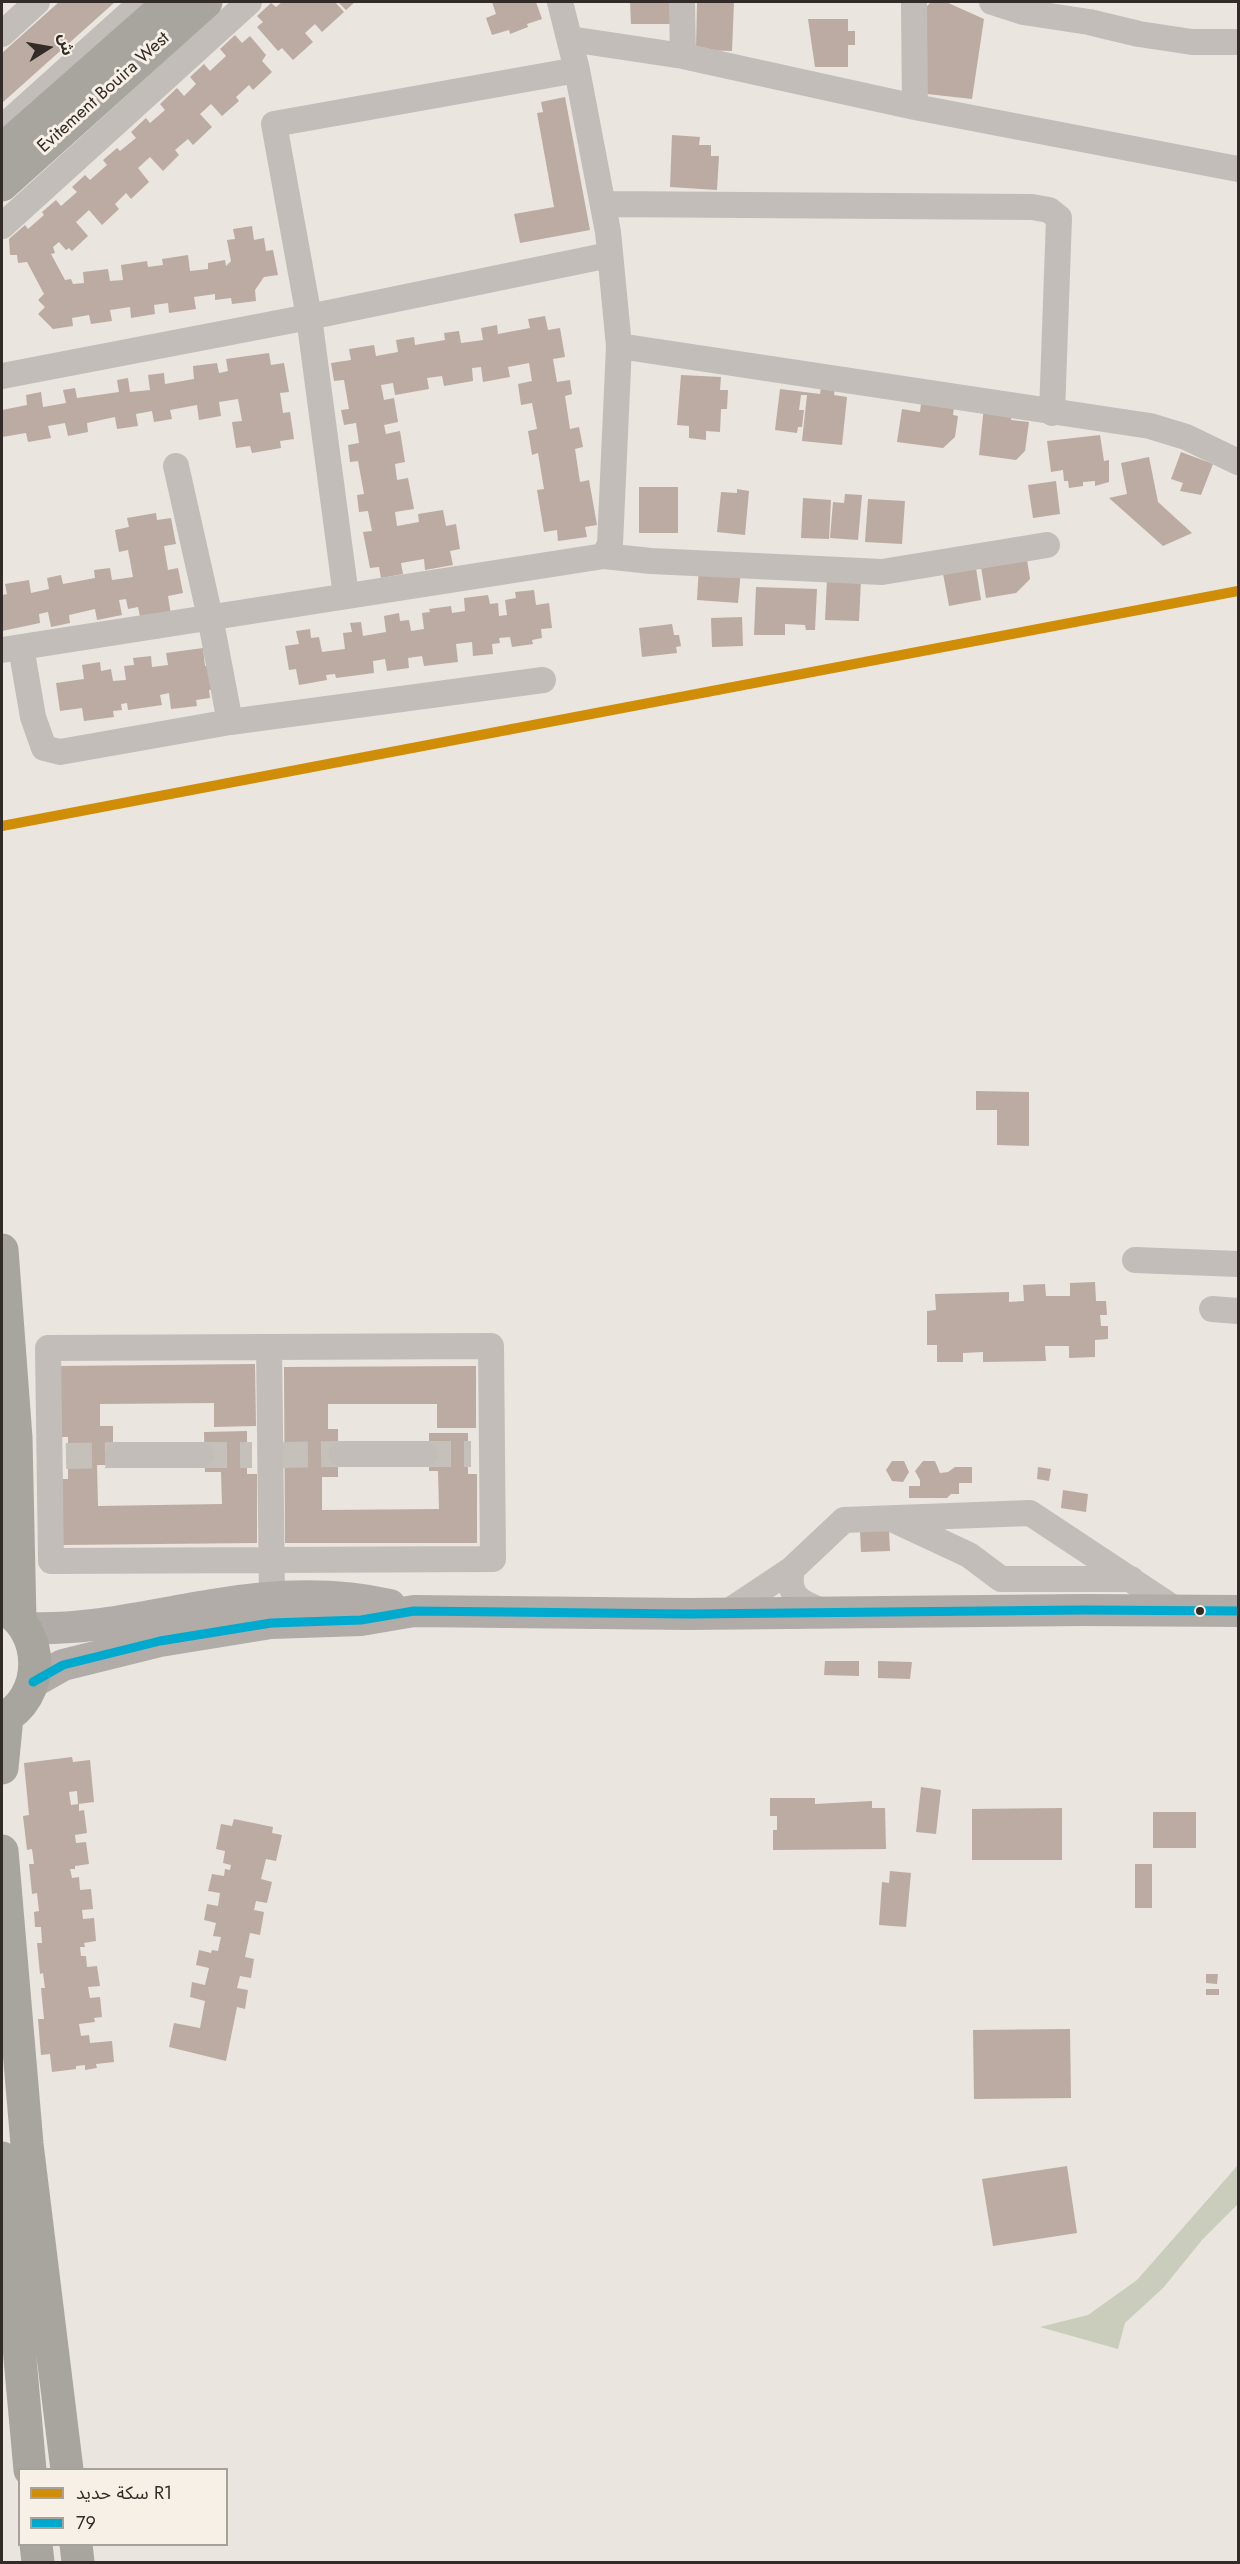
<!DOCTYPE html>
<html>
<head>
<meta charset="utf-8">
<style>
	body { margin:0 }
	#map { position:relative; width:1240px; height:2564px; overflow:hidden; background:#eae5df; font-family:Jost,"Noto Sans Arabic",sans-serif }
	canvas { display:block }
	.frame { position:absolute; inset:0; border:3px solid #322b27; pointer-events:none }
	.legend { position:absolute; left:18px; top:2468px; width:210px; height:78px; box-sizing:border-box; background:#f6f0e6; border:2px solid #a8a19a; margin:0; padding:8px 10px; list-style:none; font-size:18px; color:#322b27 }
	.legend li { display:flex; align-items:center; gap:12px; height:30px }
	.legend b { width:30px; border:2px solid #a8a19a }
	.north { position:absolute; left:18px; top:18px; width:60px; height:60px; -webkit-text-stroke:4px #f6f0e6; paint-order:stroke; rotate:79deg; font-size:16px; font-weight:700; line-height:24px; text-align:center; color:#322b27 }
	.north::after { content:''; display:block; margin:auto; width:21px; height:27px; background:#322b27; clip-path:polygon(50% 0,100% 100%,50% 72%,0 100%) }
</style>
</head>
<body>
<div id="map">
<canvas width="1240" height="2564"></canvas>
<div class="frame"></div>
<ul class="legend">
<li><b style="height:8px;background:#d08d08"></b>سكة حديد R1</li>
<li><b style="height:8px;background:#00a9ce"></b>79</li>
</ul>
<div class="north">ش</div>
</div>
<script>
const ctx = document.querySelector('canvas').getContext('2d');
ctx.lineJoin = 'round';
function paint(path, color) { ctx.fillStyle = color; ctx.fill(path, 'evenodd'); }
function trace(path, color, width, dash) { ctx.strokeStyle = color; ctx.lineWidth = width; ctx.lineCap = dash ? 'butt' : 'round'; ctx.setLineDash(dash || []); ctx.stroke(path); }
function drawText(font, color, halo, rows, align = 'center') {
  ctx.font = font + ' Jost,sans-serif'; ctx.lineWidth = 6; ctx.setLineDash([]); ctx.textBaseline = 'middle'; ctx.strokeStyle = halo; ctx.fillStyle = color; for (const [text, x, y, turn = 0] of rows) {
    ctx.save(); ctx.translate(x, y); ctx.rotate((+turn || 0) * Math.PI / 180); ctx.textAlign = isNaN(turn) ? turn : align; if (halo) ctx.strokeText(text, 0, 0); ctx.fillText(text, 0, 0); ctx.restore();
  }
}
const green = new Path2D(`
	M1238,2165V2204L1202,2240L1164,2287L1125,2323L1118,2349L1040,2327L1088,2315L1137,2280Z`);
const building = new Path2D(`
	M59,2H115L2,103V53Z
	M282,2H338L336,3L344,12L322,32L315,24L305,33L313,42L293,60L282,48L278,51L257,27L263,22L257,16L271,3L276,7Z
	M338,2H355L346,10Z
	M492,2H536L542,19L527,24L528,27L510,34L509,30L492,35L486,18L496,14Z
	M630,2H677V24H631Z
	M697,2H734L732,51L696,50Z
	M931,2H946L984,19L972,99L927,94L926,7Z
	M808,19H848V31H855V45H848V67H815Z
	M235,35L242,43L250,36L266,55L262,61L272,72L253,90L249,85L236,97L239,101L222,116L211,104L200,114L212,127L193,145L188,139L175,150L179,155L163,171L150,157L138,168L149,182L131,199L126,193L115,204L119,209L102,225L89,210L76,222L88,236L72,251L69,248L66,250L59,242L53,247L55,253L51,254L65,280L71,279L73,284L84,283L83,272L108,269L110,281L123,280L121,265L147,261L148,267L163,265L162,259L188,255L190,271L208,269V263L225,260L226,266L231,261L227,240L235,239L233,229L252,226L254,240L264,238L266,251L273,250L278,275L264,277L255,290L256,301L232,304L231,298L215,300V294L194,297L196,309L169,313L168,303L154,305L155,314L131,318L130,307L110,310L112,321L91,324L89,315L72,318L73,326L53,329L38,314L45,307L38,300L44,294L27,262L18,263L17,255H10L9,239L25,225L28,229L44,215L42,212L56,200L61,206L77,192L72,187L85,175L90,180L107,165L103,160L117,148L120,151L136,138L131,132L146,118L150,123L165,110L160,104L177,88L184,96L196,84L190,77L204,64L210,71L226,56L220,49Z
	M565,97L590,230L520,243L514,214L554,207L537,113L543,112L541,102Z
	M672,135L700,137L699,145H711V156H719L717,190L670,187Z
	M545,316L548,330L560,328L565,357L553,359L557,382L570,380L572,394L565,396L570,429L579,427L583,447L575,449L580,482L589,480L597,525L585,527L587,537L558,541L557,530L544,532L537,490L544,489L538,453L532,455L528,431L537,429L532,403L521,405L518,384L532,381L529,363L508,367L510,377L483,382L481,367L472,368L473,381L444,386L442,376L427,378L429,389L395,395L393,383L381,385L384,400L394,398L398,422L384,425L386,434L400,431L405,462L395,464L397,480L408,478L414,509L395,512L397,526L419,522L418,514L443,510L446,526L456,524L460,549L450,551L453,565L425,570L424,559L401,563L403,574L381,578L379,567L370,568L363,532L372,531L368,511L359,512L357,495L364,494L358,461L350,462L348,445L359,443L356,423L344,425L341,410L349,409L344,380L334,381L331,363L351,360L349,349L374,345L376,356L398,352L396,340L414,337L415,345L445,340L444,333L459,331L461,343L483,340L481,328L497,325L498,334L530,328L528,319Z
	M269,353L271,365L284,363L289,392L280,393L283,413L290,412L294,439L280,441L281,448L252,453L250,446L236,448L232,422L242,421L238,399L219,402L221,416L199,420L197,405L170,410L172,419L154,422L152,411L136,414L138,426L117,429L115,417L87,423L88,432L68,436L65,423L48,426L51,438L28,442L26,433L2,437V410L27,405L26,395L41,392L43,407L66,403L63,390L75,388L77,398L119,392L117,380L128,378L130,392L150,390L148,375L164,373L165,384L194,379L193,366L217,363L219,373L228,371L226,359Z
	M681,375L721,377L720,390H728L727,409H721L720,432L706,431V440L689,438V426L677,425Z
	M821,387L835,389L834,395L847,397L842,445L802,441L807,395H801L799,410H804L802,427H798L797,433L775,430L780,389L820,394Z
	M922,396L955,401L953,415L958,416L955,437L943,448L897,442L902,409L920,412Z
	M984,406L1012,409L1011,420L1029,422L1025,451L1016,460L979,455Z
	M1100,435L1104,461L1109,460V482L1095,486V481L1083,482V486L1069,488L1068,481H1064L1063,470L1051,472L1047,441Z
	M1181,452L1213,464L1201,495L1180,491L1183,483L1171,479Z
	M1149,457L1158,502L1192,533L1163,546L1109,498L1127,494L1121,463Z
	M1056,481L1060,514L1033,518L1028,485Z
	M639,487H678V533H639Z
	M737,489L749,491L745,535L717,532L721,492L737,493Z
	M845,494L862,495L858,540L830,538L833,502L844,503Z
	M803,498L831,500L829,539L801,538Z
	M868,499L905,501L902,544L865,542Z
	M156,513L157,520L171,518L176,544L164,546L168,570L178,568L183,593L168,596L171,615L141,621L138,607L128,609L126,599L119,600L122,615L97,620L95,609L69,615L70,623L51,627L48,612L39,614L40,623L2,631V595L7,594L5,584L29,580L31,593L49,589L47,578L61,575L63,584L95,578L94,570L110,568L112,580L133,577L128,550L119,552L115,530L129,527L127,518Z
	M1026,553L1030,579L1016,593L986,598L980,561Z
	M975,562L981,600L949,606L942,568Z
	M699,566L741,570L738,603L697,600Z
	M827,579L861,580L859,621L825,620Z
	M756,587L817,589L815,630H806L805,625L785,624V635H754Z
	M534,590L536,605L549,603L552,628L541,629L542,638L532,640L533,644L512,647L510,637L499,638L500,643L492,644L493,654L473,656L472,642L456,644L458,662L424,666L422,656L408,658L409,668L387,671L385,659L373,661L374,673L336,678L335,674L326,675L327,680L299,685L296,669L289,670L285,646L299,644L296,631L310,629L311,638L319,637L322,652L345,649L343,633L352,632L350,623L361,622L363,636L386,632L384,616L399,613L400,621L409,620L411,631L424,629L422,613L430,612L429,609L451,606L452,613L465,611L464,598L488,595L490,604L498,603L499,616L507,615L505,600L516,598L515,592Z
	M742,617L743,646L712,647L711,618Z
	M672,624L674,635H679L681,646L676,647L677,653L642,657L639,628Z
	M203,648L205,666L212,665L215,689L209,690L210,698L196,700L197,706L171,709L169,693L160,695L162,705L128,710L127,703L121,704L122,710L113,711L114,717L84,721L82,708L60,711L56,683L84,679L82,665L100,662L101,671L111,669L113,681L126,680L124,666L134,665L133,658L151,656L152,667L168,665L166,653Z
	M976,1091L1029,1092V1146L997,1145V1110H976Z
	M1095,1282L1096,1301H1106L1107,1315H1100L1101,1326H1108V1339L1095,1340V1357L1069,1358V1346H1045L1046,1361L983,1362V1352L963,1353V1362H937V1345H927V1311L936,1310L935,1294L1009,1292V1302L1024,1301L1023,1285L1045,1284L1046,1296H1070V1283Z
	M255,1364L256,1426L214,1427V1403L100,1404V1426H113V1465H97L98,1506L222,1504L221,1472H205L204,1432L247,1431V1474H257V1543L61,1545L60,1479H68V1437H61L60,1366Z
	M476,1366V1428H437V1404H328V1429H338V1477H322V1510L439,1509L438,1471H429V1433H468V1474H477V1543H285L284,1367Z
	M892,1461H904L909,1472L903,1482L892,1481L886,1470Z
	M923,1461H935L940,1473L948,1472L955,1467H972V1483H959V1494H951L947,1498H909V1486H920V1480L915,1471Z
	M1038,1467L1051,1469L1049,1481L1037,1479Z
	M1063,1490L1088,1494L1086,1512L1061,1508Z
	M889,1530L890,1551L861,1552L860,1531Z
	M825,1661H859V1676L824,1675Z
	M878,1661L912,1662L910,1679L878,1678Z
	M72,1757L73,1762L90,1760L94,1802L78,1804L77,1791L69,1792L71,1805L79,1804V1811L84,1810L87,1833L75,1835L76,1843L86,1842L89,1864L75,1866V1869H70L72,1878L79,1877L80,1890L91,1889L93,1909L82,1910L83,1919L94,1918L96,1941L84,1943L85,1947H80L81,1956H86L87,1967L97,1966L100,1986L88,1987L90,1998L100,1997L102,2017L94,2018L95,2022L79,2024L81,2036L89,2035L90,2043L112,2041L114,2062L96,2064L97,2068L85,2070V2065L76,2066V2069L52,2072L50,2054L41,2055L38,2019H44L41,1988H45L43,1973L40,1974L37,1943H42L41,1927H35L34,1912L39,1911L37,1893L32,1894L29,1864H34L32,1849L27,1850L23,1816L29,1815L24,1763Z
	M921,1787L941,1790L936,1834L916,1832Z
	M770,1798H815V1804L872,1801V1808H885L886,1849L773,1850V1830H777V1816H770Z
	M1062,1808V1860H972V1809Z
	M1153,1812H1196V1848H1153Z
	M234,1819L273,1827L272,1833L282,1835L276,1861L266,1859L261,1879L272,1882L267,1903L256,1901L254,1910L264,1912L260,1935L250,1933L245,1957L254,1959L251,1978L240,1976L237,1988L248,1990L245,2009L237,2007L226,2061L169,2047L174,2023L200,2028L205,2001L190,1997L192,1982L205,1985L209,1968L196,1965L199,1950L211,1953L212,1950L218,1951L221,1937L213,1936L216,1923L204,1920L207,1904L218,1906L220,1893L208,1891L212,1874L224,1876L225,1869L230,1870L231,1865L223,1863L225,1851L216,1849L221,1824L232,1826Z
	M1135,1864H1152V1908H1135Z
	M890,1871L911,1873L906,1927L879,1925L882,1882L889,1883Z
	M1206,1974H1218L1217,1984L1206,1983Z
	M1206,1989H1219V1995H1206Z
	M1070,2029L1071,2098L974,2099L973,2030Z
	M1067,2166L1077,2233L993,2246L982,2179Z`);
const minorTunnel = new Path2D(`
	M425,1454H471
	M201,1455H252
	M282,1455L342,1454
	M66,1456L118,1455`);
const minor = new Path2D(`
	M682,2L683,56
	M914,2L915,107
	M992,2L1023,12L1089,22L1139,34L1192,42H1238
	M2,34L37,2
	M570,39L683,56L915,107L1238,169
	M2,128L142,2
	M603,204L1032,207L1049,210L1059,218L1052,413
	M2,226L249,2
	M619,346L1150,426L1186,437L1238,462
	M2,376L309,317L609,255
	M176,466L210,617L230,722
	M604,556L651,561L882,572L1047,545
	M346,596L309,317L274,124L577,70
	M21,647L33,717L44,748L60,752L230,722L543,680
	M2,650L604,556L610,544L619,346L608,232L577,70L560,2
	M1135,1260L1238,1264
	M1212,1309L1238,1311
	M491,1346L493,1559L51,1561L48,1348Z
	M269,1347L272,1598
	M342,1454H425
	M118,1455H201
	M896,1521L969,1555L1001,1579H1131
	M792,1569C786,1598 802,1603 825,1612
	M726,1613L792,1569L844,1520L1030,1513L1175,1609`);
const major = new Path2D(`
	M25,1628C89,1631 149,1615 212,1605C270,1595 333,1592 390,1605
	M33,1682L63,1665L160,1641L271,1623L361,1620L414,1611L689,1614L1083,1610L1238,1611`);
const highway = new Path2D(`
	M2,150L170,2
	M2,185L206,2
	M2,1250L16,1438L20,1621
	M2,1719C45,1698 46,1631 3,1608
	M2,1768L7,1717
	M2,1851L27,2144L67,2470
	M2,2158L30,2470
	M36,2544L38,2562
	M76,2544L78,2562`);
const bus1 = new Path2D(`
	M33,1682L63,1665L160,1641L271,1623L361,1620L414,1611L689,1614L1083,1610L1238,1611`);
const rail1 = new Path2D(`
	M2,826L1238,591`);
const markers = [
	[1200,1611,5,"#322b27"]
];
const streetNames = [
	["Evitement Bouira West",104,93,-42]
];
paint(green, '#cacdbb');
paint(building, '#bbaba3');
trace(minorTunnel, '#c5c0ba', 26, [26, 13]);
trace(minor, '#c2bdb8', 26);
trace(major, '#b1aca7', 32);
trace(highway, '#a8a49e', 33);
trace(bus1, '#00a9ce', 9);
trace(rail1, '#d08d08', 10);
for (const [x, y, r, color] of markers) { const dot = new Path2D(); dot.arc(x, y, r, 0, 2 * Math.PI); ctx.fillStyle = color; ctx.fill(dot); trace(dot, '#f6f0e6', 2); }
drawText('18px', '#322b27', '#f6f0e6', streetNames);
</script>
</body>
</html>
